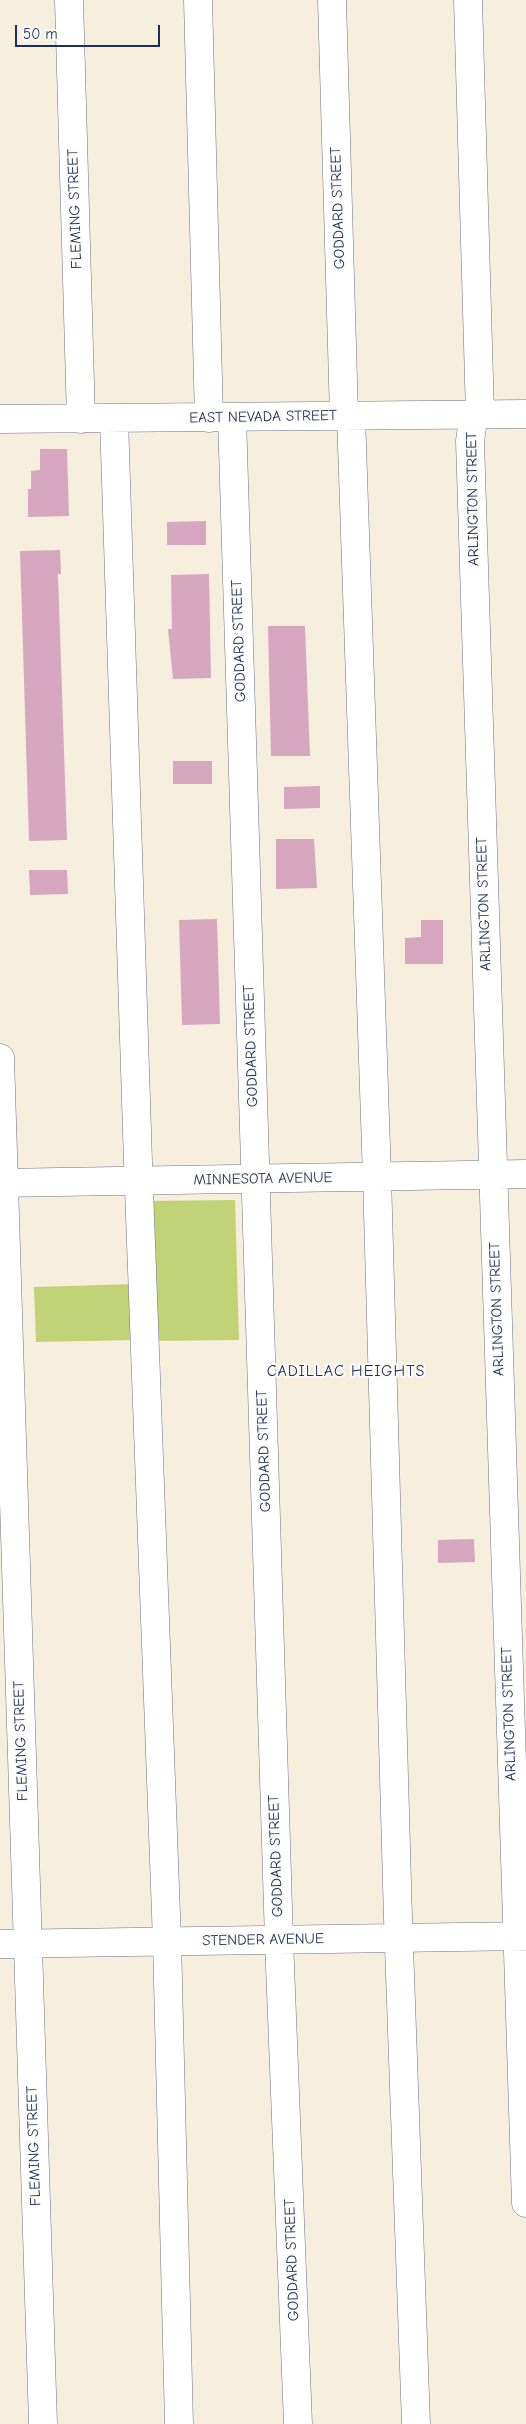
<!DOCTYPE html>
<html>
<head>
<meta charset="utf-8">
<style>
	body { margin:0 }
	#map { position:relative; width:526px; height:2424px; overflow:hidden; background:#f7efde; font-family:"Comic Neue",sans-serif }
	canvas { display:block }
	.scale { position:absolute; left:15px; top:25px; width:145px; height:22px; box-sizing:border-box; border:2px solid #1b2f5e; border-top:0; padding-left:6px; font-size:15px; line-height:18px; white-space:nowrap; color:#1b2f5e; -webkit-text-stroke:4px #fdfcf7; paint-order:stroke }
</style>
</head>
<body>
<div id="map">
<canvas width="526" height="2424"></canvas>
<div class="scale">50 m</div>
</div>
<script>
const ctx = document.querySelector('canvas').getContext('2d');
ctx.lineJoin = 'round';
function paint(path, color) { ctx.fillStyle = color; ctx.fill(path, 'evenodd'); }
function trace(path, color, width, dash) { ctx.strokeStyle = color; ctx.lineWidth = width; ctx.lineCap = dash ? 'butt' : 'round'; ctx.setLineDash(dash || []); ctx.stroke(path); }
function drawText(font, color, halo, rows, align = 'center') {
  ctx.font = font + ' "Comic Neue",sans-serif'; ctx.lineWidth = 4; ctx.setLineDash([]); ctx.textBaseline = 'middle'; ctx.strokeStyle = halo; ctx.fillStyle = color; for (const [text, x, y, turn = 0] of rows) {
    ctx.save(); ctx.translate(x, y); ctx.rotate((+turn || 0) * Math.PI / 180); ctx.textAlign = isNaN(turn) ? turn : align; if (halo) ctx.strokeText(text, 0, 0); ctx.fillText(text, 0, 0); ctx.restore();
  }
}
const green = new Path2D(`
	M235,1200L239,1340L148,1341L143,1201Z
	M134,1284L136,1340L36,1342L34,1287Z`);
const building = new Path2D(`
	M40,449H67L69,516L28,517V489H31V471L40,470Z
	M206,521V545H167V522Z
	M60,550L61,574H58L67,840L29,841L20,551Z
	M209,574L211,678L173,679L168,629H172L171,575Z
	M268,626H305L310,756H271Z
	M173,761H212V784H173Z
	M320,786V808L284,809V787Z
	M276,839H314L317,888L276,889Z
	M29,870H67L68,894L30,895Z
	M217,919L220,1024L182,1025L179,920Z
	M421,920H443V964H405V938L421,937Z
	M474,1539L475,1562L438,1563V1540Z`);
const minor = new Path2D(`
	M69,0L81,419
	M198,0L209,418
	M332,0L344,416
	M468,0L480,414
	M474,414L470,441L526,2203
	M351,416L377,1177L398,1918L416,2424
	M232,417L279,1940L298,2424
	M0,419L526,414
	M114,419L138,1162L167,1941L179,2424
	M0,1058L43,2424
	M0,1183L526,1174
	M0,1944L526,1936`);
const streetNames = [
	["GODDARD STREET",338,208,-92],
	["FLEMING STREET",75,209,-92],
	["EAST NEVADA STREET",263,417,-1],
	["ARLINGTON STREET",473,499,-91],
	["GODDARD STREET",239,641,-92],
	["ARLINGTON STREET",484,904,-92],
	["GODDARD STREET",251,1046,-92],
	["MINNESOTA AVENUE",263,1179,-1],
	["ARLINGTON STREET",497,1309,-92],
	["GODDARD STREET",264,1451,-92],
	["ARLINGTON STREET",509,1714,-92],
	["FLEMING STREET",21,1741,-92],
	["GODDARD STREET",276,1856,-92],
	["STENDER AVENUE",263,1940,-1],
	["FLEMING STREET",34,2146,-92],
	["GODDARD STREET",292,2260,-92]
];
const neighbourhoodNames = [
	["CADILLAC HEIGHTS",346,1371]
];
paint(green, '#c1d376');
paint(building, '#d6a7be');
trace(minor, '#68728b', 29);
trace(minor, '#fff', 28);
drawText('15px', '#1b2f5e', '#fdfcf7', streetNames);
ctx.letterSpacing = '1px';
drawText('16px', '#1b2f5e', '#fdfcf7', neighbourhoodNames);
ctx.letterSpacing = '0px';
</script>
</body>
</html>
